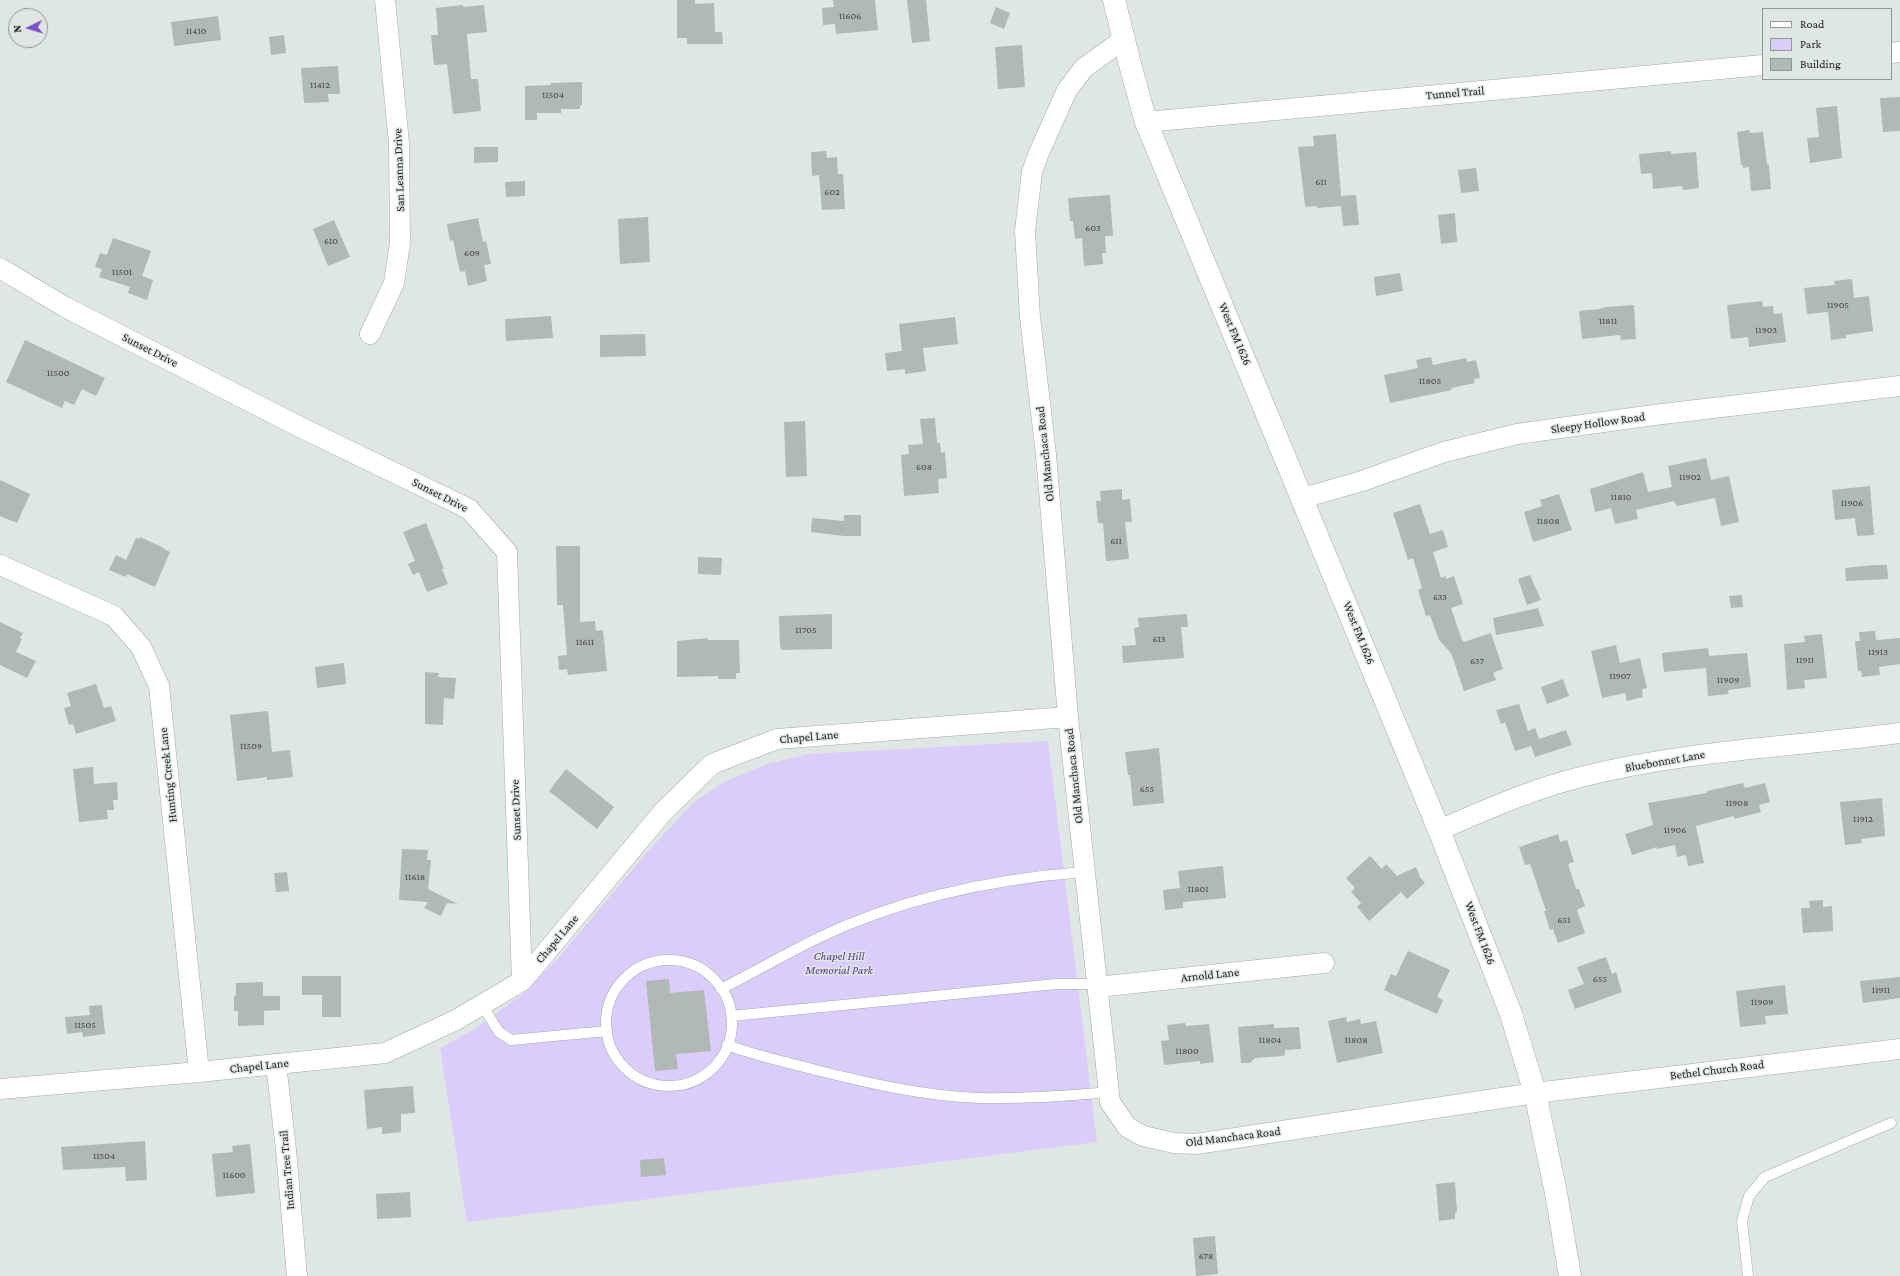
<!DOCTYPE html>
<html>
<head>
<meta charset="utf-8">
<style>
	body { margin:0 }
	#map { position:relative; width:1900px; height:1276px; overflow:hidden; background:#dfe7e2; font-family:"Crimson Pro",serif }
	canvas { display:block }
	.legend { position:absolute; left:1762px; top:8px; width:130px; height:72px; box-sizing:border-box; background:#dfe7e2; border:1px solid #919793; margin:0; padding:5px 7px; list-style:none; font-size:12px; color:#1c1f1d }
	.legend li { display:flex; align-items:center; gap:8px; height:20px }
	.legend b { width:20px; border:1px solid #919793 }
	.north { position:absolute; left:8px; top:8px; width:40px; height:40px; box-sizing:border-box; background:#dfe7e2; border:1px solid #919793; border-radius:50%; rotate:265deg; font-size:11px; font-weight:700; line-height:16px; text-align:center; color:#1c1f1d }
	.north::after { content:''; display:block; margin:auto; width:14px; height:18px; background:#8050c8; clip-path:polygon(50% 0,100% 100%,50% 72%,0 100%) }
</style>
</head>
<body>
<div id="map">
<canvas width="1900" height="1276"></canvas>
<ul class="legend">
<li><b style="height:5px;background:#fff"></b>Road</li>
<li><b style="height:11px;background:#daccfb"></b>Park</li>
<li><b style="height:11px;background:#b1b9b4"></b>Building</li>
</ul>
<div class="north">N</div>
</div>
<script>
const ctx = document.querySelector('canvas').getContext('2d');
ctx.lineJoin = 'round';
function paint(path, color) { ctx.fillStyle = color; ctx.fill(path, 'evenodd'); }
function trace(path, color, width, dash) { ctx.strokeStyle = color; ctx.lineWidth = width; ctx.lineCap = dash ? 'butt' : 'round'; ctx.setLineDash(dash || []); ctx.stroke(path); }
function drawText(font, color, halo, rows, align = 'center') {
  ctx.font = font + ' "Crimson Pro",serif'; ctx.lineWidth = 3; ctx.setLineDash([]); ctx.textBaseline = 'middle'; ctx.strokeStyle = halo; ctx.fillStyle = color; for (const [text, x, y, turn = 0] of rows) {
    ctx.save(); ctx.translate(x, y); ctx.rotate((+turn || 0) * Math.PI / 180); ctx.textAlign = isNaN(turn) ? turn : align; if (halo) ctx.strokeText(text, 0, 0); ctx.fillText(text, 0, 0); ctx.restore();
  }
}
const green = new Path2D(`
	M1048,741L1097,1142L467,1222L440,1048L474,1029L523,994L560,956L648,851L694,802L722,783L767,764L809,754Z`);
const building = new Path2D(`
	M677,0H695V4L714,3L715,32H722L723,44H687V38H677Z
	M833,0H875L878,30L836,34L835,24L823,25L822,8L834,7Z
	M907,0H926L930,41L912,43Z
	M463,5V7L484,5L487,32L467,34L471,79H478L481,111L453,114L447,64L434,65L431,35H438L436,8Z
	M996,7L1010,13L1004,29L990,23Z
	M218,16L221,40L174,46L171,22Z
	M284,35L286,53L271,55L269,37Z
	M1022,45L1025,87L998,89L995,47Z
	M338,66L340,94H328L329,102L304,103L301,68Z
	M582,82V105H580V109H561V113H537V120H525V86L551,85V83Z
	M1900,97V131L1883,132L1880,98Z
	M1837,106L1842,158L1810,163L1807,138L1819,137L1816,108Z
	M1749,130L1750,133L1763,132L1767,164L1769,165L1771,189L1751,191L1749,167L1743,168V165H1741L1737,132Z
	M1336,134L1341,196L1356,195L1359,225L1343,226L1341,206L1317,208V206L1306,207L1305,205L1298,147L1314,146L1313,136Z
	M474,147H498V162L474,163Z
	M826,151L827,158L837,157L838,174H843L845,209L822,210L819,175L812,176L811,152Z
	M1671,151V154L1696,152L1699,188L1683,190L1682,186L1653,189L1652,173L1641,174L1639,154Z
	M1476,168L1479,191L1461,193L1458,170Z
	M525,181V196L506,197L505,182Z
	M1110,195L1113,236H1105L1106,253H1102L1103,264L1084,266L1082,238L1075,239L1073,221H1070L1068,198Z
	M1455,213L1457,242L1441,244L1438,215Z
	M648,217L650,262L620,264L618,219Z
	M478,218L483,242L486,241L491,264L484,265L487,281L468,286L465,271L460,272L453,240L450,241L447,224Z
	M334,220L350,257L328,266L313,229Z
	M113,238L151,251L142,276L153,280L147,300L128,293L130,287L99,277L102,269L95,267L100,253L107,255Z
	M1400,273L1403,291L1376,296L1374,277Z
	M1852,279L1854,298L1869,296L1873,331L1846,335V338L1831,340L1828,312L1807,314L1804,288L1835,285L1834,281Z
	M1762,301L1763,307L1773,306L1774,314L1782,313L1786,342L1749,347L1748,337L1731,339L1727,305Z
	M1634,305L1636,339L1621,340L1620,335L1582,339L1579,311L1599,309L1606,307Z
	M551,316L553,338L506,341L505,319Z
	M955,317L958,344L923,348L926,371L905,374V369L887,371L885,353L902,351L899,324Z
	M645,334L646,356L600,357V335Z
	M25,340L105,378L96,396L82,389L74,405L65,401L62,408L6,382Z
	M1431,357L1433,365L1466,358L1467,362L1476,360L1480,378L1474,379L1475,383L1451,388L1452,390L1390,403L1384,375L1418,368L1416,360Z
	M935,418L937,443H940L941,453L945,452L947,478L938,479L939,493L904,496L901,455L909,454L908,445L923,444L920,419Z
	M805,421L807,476L786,477L784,422Z
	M1706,458L1711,480L1729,476L1739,522L1721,526L1715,498L1677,506L1674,501L1636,510L1638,519L1615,524L1611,508L1595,512L1590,489L1643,472L1648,492L1672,487L1668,466Z
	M0,480L30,494L17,523L0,516Z
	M1870,486L1874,535L1857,536L1855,518L1835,520L1832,490Z
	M1122,489V500L1130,499L1132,522H1125L1129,559L1106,561L1103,523H1098L1096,501H1101L1100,491Z
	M1559,494L1572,530L1533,542L1524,512L1542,506L1540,500Z
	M1420,504L1430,534L1443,530L1448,547L1433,552L1441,578L1446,576V579L1454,576L1463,604L1451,608L1462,640L1464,642L1491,633L1503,669L1493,673L1496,680L1464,691L1451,653L1439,640L1430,615L1426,616L1418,590L1422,588L1413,558L1408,560L1393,513Z
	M844,515H861V536H844L811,532L812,518L844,521Z
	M426,523L444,569H442L448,584L427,592L419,572L413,575L408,564L415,561L403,532Z
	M140,537L164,548V549L170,552L155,587L127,574L126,577L109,570L116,555L126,560L136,538L139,539Z
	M556,546H580V622L595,621L596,631L603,630L607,671L568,675L567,669L559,670L558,656L567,655L563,605H557Z
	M698,557L722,558L721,575L698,574Z
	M1874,565H1887L1888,579L1846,581L1845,568Z
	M1530,575L1541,600L1527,605L1518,579Z
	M1742,595L1743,607L1731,608L1729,596Z
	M1538,608L1544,626L1496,635L1493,618Z
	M832,614V649L782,650L780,646L779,616Z
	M1187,614L1188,627H1181L1184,658L1123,663L1122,646L1136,645L1134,628L1139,627L1138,618Z
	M0,622L23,633L20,638L22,639L16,652L36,661L27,678L0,665Z
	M1875,631L1876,640L1900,638V664L1879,667L1880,675L1862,677L1861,671H1858L1855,641H1860L1859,632Z
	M1822,634L1827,678L1804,680L1805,688L1787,690L1784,644L1805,642L1804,636Z
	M708,638L707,640H739L740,673H736V679H718V676L677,677V641Z
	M1616,645L1620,663L1640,658L1647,688L1642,689L1643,697L1627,701L1625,693L1602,698L1591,651Z
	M1708,648L1709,656L1747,653L1751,687L1728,690L1729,694L1708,696L1706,668L1664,672L1662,653Z
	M344,663L346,684L317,688L315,667Z
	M425,672L439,673L438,677L456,678L454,699L444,698L443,725L425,724Z
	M1563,679L1569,696L1547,704L1541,687Z
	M96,684L104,708L111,706L116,721L76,734L73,724L69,725L64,708L71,706L67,693Z
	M1519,704L1528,731L1535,728L1539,739L1566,730L1572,745L1535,757L1531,746L1515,751L1505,722L1501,724L1496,710Z
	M268,711L272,752L290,750L293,777L267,780V777L237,781L230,715Z
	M1159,748L1164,803L1133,806L1130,775H1128L1125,752Z
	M93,767L94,784L117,782L118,800H113L114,810H107L108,819L79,822L73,769Z
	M566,769L614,807L597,829L549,791Z
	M1743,783L1745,788L1765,783L1770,802L1759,805L1761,812L1734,819V816L1696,826L1704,863L1688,866L1686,855L1677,857L1675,845L1657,849V847L1632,855L1625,834L1653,825L1648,803L1707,793V791Z
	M1882,798L1885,836L1861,839L1862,843L1845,845L1840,802Z
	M1558,834L1560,842L1567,840L1574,862L1568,864L1576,889H1579L1585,906L1577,910L1585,933L1558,943L1553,929L1550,930L1544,911H1546L1530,864L1525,865L1519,847Z
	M402,849L428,850L427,860H431L428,889L458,904L447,903L441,916L424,908L428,902L399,900Z
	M1370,856L1382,869L1386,864L1397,876L1416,867L1420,877L1425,883L1407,899L1401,892L1369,921L1357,907L1361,903L1351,892L1355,888L1346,878Z
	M1223,866L1226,898L1183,902V908L1165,910L1163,890L1180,888L1178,871Z
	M287,872L289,891L276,892L274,873Z
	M1823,900V907L1832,906L1833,931L1803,933L1801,908H1810L1809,901Z
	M1408,951L1450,970L1437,997L1443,1000L1437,1014L1384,990L1391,974L1396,976Z
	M1606,957L1612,974L1616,972L1622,992L1575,1009L1568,990L1584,984L1577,967Z
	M302,976H341V1017H322V995H302Z
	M1900,977V998L1863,1003L1860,981Z
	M669,979L670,993L704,990L711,1051L676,1054L678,1069L655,1071L646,981Z
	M263,982V996H280V1010L264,1011V1025L238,1026V1011H234V996H236V983Z
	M1785,985L1788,1014L1765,1016L1766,1024L1740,1027L1736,991Z
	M102,1005L105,1034L83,1037L82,1032L67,1034L65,1017L90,1015L89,1006Z
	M1346,1017L1347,1022L1360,1019L1361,1024L1376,1021L1383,1053L1337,1063L1328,1021Z
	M1185,1023L1186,1026L1209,1024L1214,1062L1200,1064V1061L1164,1065L1161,1041L1169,1040L1167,1025Z
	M1274,1024V1028L1299,1027L1301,1049L1285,1050V1055L1283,1056L1255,1058L1250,1063H1241L1238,1027Z
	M413,1086L415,1113L401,1114V1132L382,1134V1127L367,1129L364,1090Z
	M145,1141L147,1180L126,1181L125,1167L63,1170L61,1147Z
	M250,1144L255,1193L216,1197L212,1154L233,1152L232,1146Z
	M664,1158L666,1175L641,1177L640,1160Z
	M1455,1182L1457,1212L1455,1213V1219L1439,1221L1436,1184Z
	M410,1192L411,1217L377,1219L376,1194Z
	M1215,1236L1218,1274L1196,1276L1193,1238Z`);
const service = new Path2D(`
	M606 1023a63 63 0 1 1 126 0a63 63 0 1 1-126 0Z
	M721,989C753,973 785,954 818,938C901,898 993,879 1084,872
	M482,1005L499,1032L511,1040L607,1031
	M731,1016L1056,984H1096
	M727,1045C757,1056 789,1063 820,1071C872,1084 925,1096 979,1098C1023,1099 1066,1096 1109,1092
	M1748,1276L1742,1221L1749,1196L1765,1177L1891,1123`);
const minor = new Path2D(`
	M1124,39L1084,68L1067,90L1038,155L1032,172L1025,231L1030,317L1046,455L1068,717L1110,1102L1127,1127L1143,1136L1174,1143L1196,1144L1535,1093L1900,1049
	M1891,53L1900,52
	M1146,122L1763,65
	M0,268L65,307L300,427L469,509L507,552L522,981
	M370,334L394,283L400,243L399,143L385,0
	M1303,498L1362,481L1444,452L1517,434L1654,415L1900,386
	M0,565L114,616L141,647L159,686L199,1072
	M1439,830C1486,810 1532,789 1581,777C1686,750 1794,747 1900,733
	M1097,987L1324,963
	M276,1064L286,1150L297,1276
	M0,1089L199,1072L385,1053L456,1020L522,981L662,813L712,764L777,739L1068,717`);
const secondary = new Path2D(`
	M1114,0L1131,68L1146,122L1439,830L1511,1014L1535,1093L1556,1193L1570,1276`);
const numberNames = [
	["11606",850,16],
	["11410",196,31],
	["11412",320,85],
	["11504",553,95],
	["611",1321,182],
	["602",832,192],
	["603",1093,228],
	["610",331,241],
	["609",472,253],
	["11501",122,272],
	["11905",1838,305],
	["11811",1608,321],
	["11903",1766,330],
	["11500",58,373],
	["11805",1430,381],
	["608",924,467],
	["11902",1690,477],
	["11810",1621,497],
	["11906",1852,503],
	["11808",1548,521],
	["611",1116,541],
	["633",1440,597],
	["11705",806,630],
	["613",1159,639],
	["11611",585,642],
	["11913",1878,652],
	["11911",1805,660],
	["637",1477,661],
	["11907",1620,676],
	["11909",1728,680],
	["11509",251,746],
	["655",1147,789],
	["11908",1737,803],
	["11912",1863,819],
	["11906",1675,830],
	["11618",415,877],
	["11801",1198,889],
	["651",1564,920],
	["655",1600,979],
	["11911",1881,990],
	["11909",1762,1002],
	["11505",85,1025],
	["11804",1270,1040],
	["11808",1356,1040],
	["11800",1187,1051],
	["11504",104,1156],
	["11600",234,1175],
	["678",1206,1256]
];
const streetNames = [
	["Tunnel Trail",1455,93,-5],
	["San Leanna Drive",399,170,-92],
	["West FM 1626",1235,334,67],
	["Sunset Drive",150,350,27],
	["Sleepy Hollow Road",1598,423,-8],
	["Old Manchaca Road",1045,454,-96],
	["Sunset Drive",440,495,27],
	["West FM 1626",1359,633,68],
	["Chapel Lane",809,737,-5],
	["Bluebonnet Lane",1665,761,-10],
	["Hunting Creek Lane",168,775,-96],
	["Old Manchaca Road",1074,776,-96],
	["Sunset Drive",516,810,-92],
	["West FM 1626",1480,933,69],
	["Chapel Lane",557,939,-50],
	["Arnold Lane",1210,975,-6],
	["Chapel Lane",259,1066,-6],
	["Bethel Church Road",1717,1070,-7],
	["Old Manchaca Road",1233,1137,-7],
	["Indian Tree Trail",287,1170,-95]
];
const parkNames = [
	["Chapel Hill",839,956],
	["Memorial Park",839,970]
];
paint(green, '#daccfb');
paint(building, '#b1b9b4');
trace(service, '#a4aca8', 11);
trace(minor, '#a4aca8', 21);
trace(secondary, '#a4aca8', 23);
trace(service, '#fff', 10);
trace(minor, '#fff', 20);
trace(secondary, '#fff', 22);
drawText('10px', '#414643', null, numberNames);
drawText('12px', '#1c1f1d', '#dfe7e2', streetNames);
drawText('italic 12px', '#583988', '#dfe7e2', parkNames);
</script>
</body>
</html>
